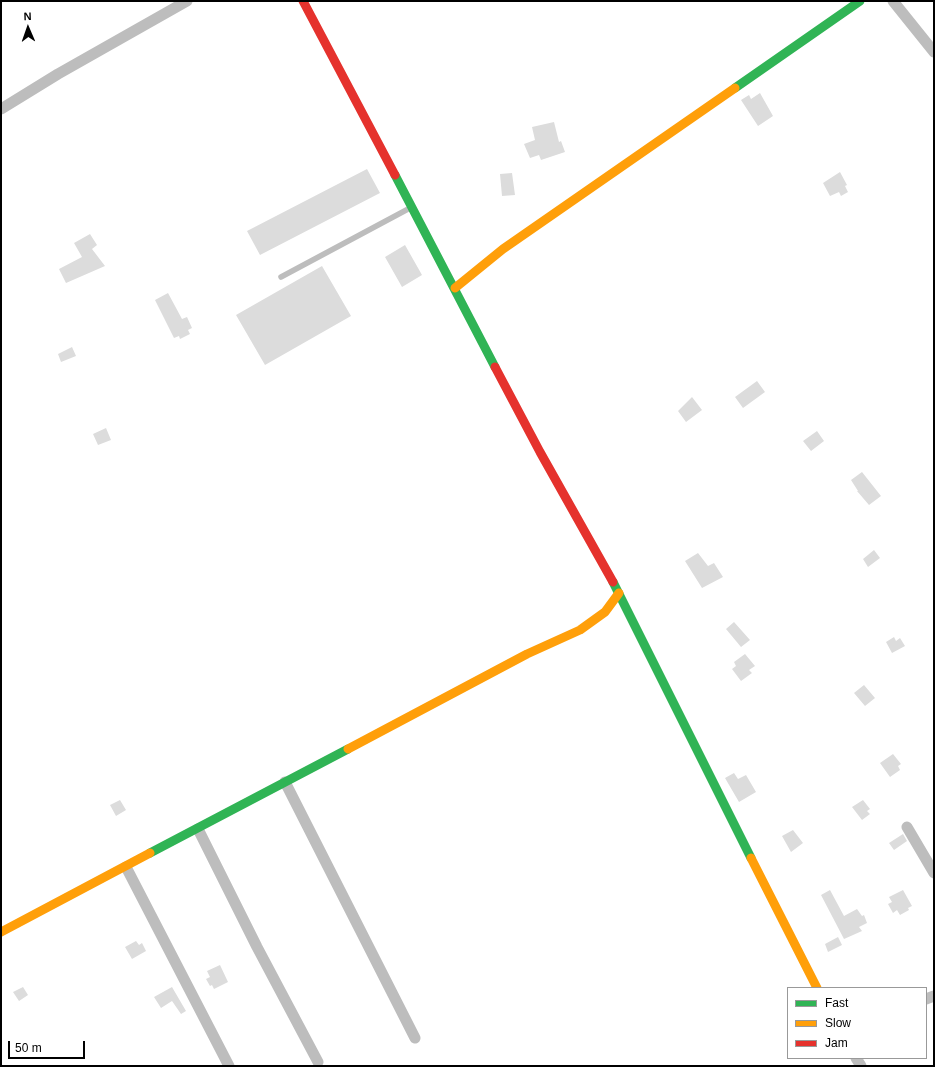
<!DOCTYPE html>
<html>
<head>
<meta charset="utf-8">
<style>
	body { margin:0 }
	#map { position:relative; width:935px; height:1067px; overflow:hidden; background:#fff; font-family:Arial,sans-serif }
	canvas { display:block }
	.frame { position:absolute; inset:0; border:2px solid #000; pointer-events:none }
	.legend { position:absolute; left:787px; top:987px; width:140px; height:72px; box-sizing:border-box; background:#fff; border:1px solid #999; margin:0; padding:5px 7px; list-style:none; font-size:12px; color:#000 }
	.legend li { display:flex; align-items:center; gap:8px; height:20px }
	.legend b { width:20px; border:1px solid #999 }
	.north { position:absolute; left:8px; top:8px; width:40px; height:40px; -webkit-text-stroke:3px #fff; paint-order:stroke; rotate:358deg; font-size:11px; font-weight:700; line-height:16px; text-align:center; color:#000 }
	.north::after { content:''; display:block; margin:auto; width:14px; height:18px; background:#000; clip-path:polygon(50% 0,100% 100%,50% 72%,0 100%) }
	.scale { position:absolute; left:8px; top:1041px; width:77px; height:18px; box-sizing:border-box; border:2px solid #000; border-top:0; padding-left:5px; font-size:12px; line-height:14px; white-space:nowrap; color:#000; -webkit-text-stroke:3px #fff; paint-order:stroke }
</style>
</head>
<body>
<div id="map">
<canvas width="935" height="1067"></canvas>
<div class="frame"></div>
<ul class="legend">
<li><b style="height:5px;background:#30b455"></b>Fast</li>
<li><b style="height:5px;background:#ff9f0a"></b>Slow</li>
<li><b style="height:5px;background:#e5322d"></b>Jam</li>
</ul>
<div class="north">N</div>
<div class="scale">50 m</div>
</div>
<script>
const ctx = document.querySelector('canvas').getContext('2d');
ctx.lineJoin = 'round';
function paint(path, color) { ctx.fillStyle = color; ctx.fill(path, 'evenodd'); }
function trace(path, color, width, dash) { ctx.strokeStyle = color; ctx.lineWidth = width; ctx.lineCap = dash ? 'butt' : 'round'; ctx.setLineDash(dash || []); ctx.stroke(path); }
const building = new Path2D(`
	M760,93L773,116L758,126L741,100L749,95L751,99Z
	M554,122L559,142L561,141L565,152L541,160L539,155L530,158L524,144L535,140L532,127Z
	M367,169L380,193L260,255L247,231Z
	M840,172L847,185L845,186L848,192L841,196L839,192L830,196L823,183Z
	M512,173L515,195L502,196L500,174Z
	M90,234L97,245L92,249L105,266L66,283L59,269L82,257L74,243Z
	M405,245L422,275L402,287L385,257Z
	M322,266L351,316L265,365L236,315Z
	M168,293L182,319L187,317L192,328L188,330L190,334L180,339L179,336L174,338L155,300Z
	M72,347L76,356L61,362L58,354Z
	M757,381L765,392L743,408L735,397Z
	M692,397L702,410L686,422L678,411Z
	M106,428L111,440L98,445L93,434Z
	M817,431L824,441L811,451L803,441Z
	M862,472L881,496L869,505L857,491H858L851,480Z
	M874,550L880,558L868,567L863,559Z
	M698,553L708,566L714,563L723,577L702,588L685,561Z
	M734,622L750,640L741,647L726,629Z
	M894,637L896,641L900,638L905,646L892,653L886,642Z
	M745,654L755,666L749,670L752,673L741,681L732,669L736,666L734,662Z
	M864,685L875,698L865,706L854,693Z
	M893,754L901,764L898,766L900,770L890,777L880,763Z
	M734,773L738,779L746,775L756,792L739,802L725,778Z
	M120,800L126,810L116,816L110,805Z
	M863,800L870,809L867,811L870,814L862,820L852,807Z
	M793,830L803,843L791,852L782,836Z
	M903,834L907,841L894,850L889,843Z
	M830,890L844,916L857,909L862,916L864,915L867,923L859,927L862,931L844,939L821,895Z
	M903,890L912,906L908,908L909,910L900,915L897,910L893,913L888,904L892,902L889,897Z
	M838,937L842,945L828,952L825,944Z
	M136,941L139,945L142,943L146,951L132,959L125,947Z
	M220,965L228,982L214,989L212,985L210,986L206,979L210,977L207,971Z
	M23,987L28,995L19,1001L13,992Z
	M172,987L186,1011L181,1014L172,1001L161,1008L154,997Z`);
const lane = new Path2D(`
	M281,277L410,208`);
const street = new Path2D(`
	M893,1L934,52
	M1,109L58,74L187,1
	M285,782L415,1038
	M907,827L934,873
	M198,829L257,947L318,1062
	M126,867L229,1066
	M926,999L934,996
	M856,1058L861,1066`);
const fast = new Path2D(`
	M735,88L860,1
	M395,175L495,367
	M613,582L751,858
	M150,853L348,749`);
const slow = new Path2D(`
	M455,288L503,249L735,88
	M348,749L527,654L580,630L605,612L619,593
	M751,858L817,988
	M1,932L150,853`);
const jam = new Path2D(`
	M303,1L395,175
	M495,367L540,452L613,582`);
paint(building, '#dcdcdc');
trace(lane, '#bdbdbd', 5.5);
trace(street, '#bdbdbd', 11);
trace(fast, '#30b455', 9);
trace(slow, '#ff9f0a', 9);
trace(jam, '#e5322d', 9);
</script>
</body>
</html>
